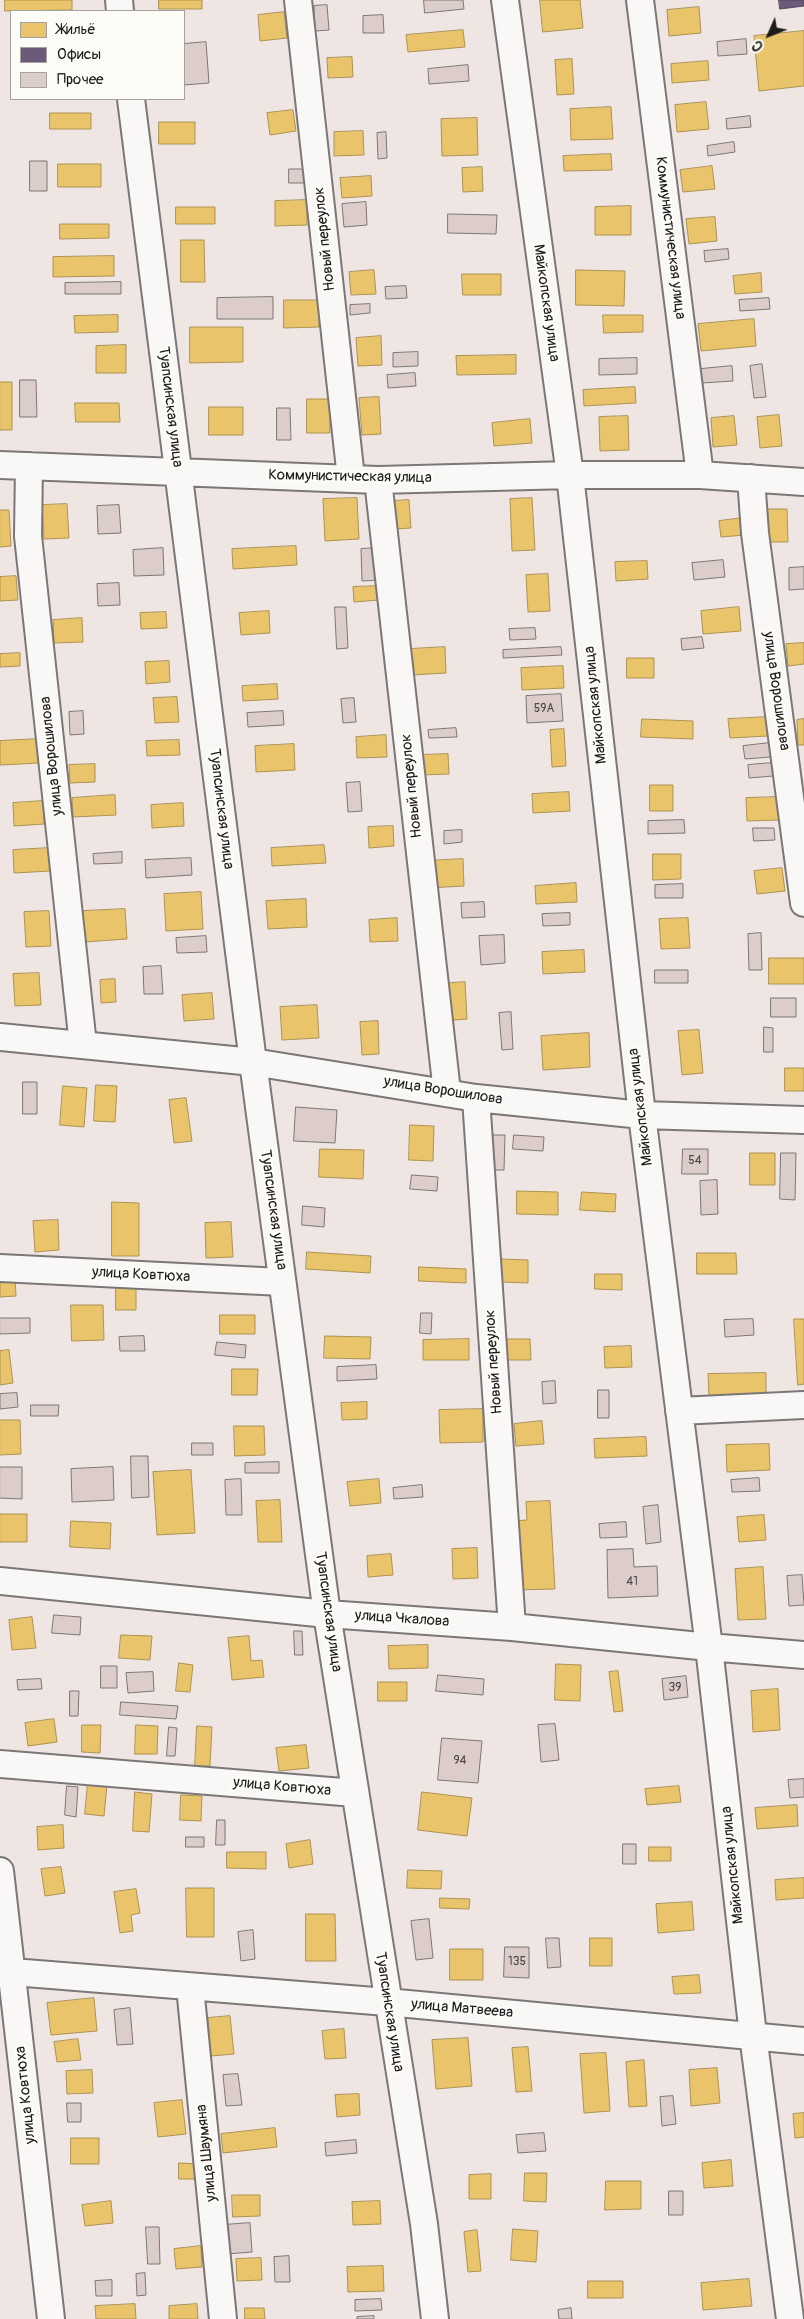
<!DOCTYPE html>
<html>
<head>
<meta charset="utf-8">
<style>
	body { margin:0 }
	#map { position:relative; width:804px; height:2319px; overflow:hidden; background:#efe6e3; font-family:Pangolin,sans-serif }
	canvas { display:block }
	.legend { position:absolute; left:10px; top:10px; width:175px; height:90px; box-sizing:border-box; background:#fdfcf7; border:1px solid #a3a29f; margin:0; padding:6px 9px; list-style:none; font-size:15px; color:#1c1c1c }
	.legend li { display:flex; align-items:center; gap:10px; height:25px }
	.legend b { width:25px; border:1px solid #a3a29f }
	.north { position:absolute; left:744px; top:10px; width:50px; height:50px; -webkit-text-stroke:4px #fdfcf7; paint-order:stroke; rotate:226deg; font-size:14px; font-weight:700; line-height:20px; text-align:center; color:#1c1c1c }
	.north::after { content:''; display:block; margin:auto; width:18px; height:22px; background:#1c1c1c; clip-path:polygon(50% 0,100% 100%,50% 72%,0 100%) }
</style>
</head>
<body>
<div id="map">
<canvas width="804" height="2319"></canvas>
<ul class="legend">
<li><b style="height:14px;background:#e9c46a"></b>Жильё</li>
<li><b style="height:14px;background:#6d597a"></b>Офисы</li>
<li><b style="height:14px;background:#dccdca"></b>Прочее</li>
</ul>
<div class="north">С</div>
</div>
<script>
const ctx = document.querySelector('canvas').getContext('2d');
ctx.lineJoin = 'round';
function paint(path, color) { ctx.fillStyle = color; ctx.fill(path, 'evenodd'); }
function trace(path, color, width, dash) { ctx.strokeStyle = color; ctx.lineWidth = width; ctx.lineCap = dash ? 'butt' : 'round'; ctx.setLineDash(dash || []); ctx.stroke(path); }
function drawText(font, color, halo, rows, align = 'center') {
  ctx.font = font + ' Pangolin,sans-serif'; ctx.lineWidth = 5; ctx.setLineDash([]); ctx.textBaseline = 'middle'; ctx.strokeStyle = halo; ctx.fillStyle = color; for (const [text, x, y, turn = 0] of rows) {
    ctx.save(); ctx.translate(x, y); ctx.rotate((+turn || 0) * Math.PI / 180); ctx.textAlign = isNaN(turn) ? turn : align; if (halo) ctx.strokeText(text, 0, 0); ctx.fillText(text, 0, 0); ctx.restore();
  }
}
const homes = new Path2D(`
	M5,0H72V10L5,11Z
	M159,0H202V9H159Z
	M540,0H580L583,28L543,32Z
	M699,7L701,33L669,36L667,10Z
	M284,12L287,38L260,41L258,15Z
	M463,30L465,47L408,52L406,35Z
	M804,31V86L759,91L754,36Z
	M352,57L353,77L328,78L327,58Z
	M572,59L574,94L557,95L555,60Z
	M708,61L709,80L672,83L671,64Z
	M706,102L709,129L677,132L675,105Z
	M611,107L613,139L571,140L570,109Z
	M293,110L296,131L270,135L267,113Z
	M50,113H91V129H50Z
	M477,118L478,155L442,156L441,119Z
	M159,122H195V144H159Z
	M363,131L364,155L334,156V132Z
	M611,154L612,170L564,171L563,156Z
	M58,164H101V187H58Z
	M712,166L715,189L683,192L680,170Z
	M482,167L483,191L463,192L462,168Z
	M371,176L372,196L342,198L340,178Z
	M307,200V225L275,226V201Z
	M631,206V235H595V207Z
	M176,207H215V224H176Z
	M715,217L717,241L689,244L686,219Z
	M60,224H109V238L60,239Z
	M181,240H204L205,282H181Z
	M114,256V276L53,277V257Z
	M374,270L376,294L351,295L349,272Z
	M576,270L625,271L624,306L576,305Z
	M761,273L762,292L735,294L733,276Z
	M462,274H501V295H463Z
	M284,300H319V327L284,328Z
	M118,315V332L75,333L74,316Z
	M603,315H643V332L604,333Z
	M754,319L756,346L701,351L698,324Z
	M190,327H243V362L190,363Z
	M381,336L382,365L358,366L356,338Z
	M126,345V373H96V346Z
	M516,355V374L457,375L456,356Z
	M0,382H12V430H0Z
	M635,387L636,403L584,406L583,390Z
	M379,397L381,434L362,435L359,398Z
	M307,399H330V433H307Z
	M75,403H119L120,422H76Z
	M209,407H243V435H209Z
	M779,415L782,446L760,448L757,417Z
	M628,416L629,450L600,451L599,417Z
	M734,416L737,445L713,447L711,418Z
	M530,419L532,443L494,446L492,423Z
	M357,498L359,539L325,541L323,499Z
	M532,498L535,550L512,551L510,499Z
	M409,500L411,528L394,529L393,501Z
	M67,504L69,538L44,539L42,505Z
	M763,509H787L788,542H764Z
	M0,510H9L11,546L0,547Z
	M743,518L745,535L721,537L719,521Z
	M296,546L297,565L233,569L232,549Z
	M647,561L648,579L616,581L615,562Z
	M548,574L550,611L528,612L526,575Z
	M16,576L18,600L0,601V577Z
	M378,586L379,600L354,602L353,587Z
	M739,607L741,631L703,634L701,611Z
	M269,611L270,633L241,635L239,613Z
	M166,612L167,628L141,629L140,613Z
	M82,618L83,642L54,643L53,620Z
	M804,643V664L788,666L786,644Z
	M445,647L446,673L412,675L410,649Z
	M20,653V666L0,667V654Z
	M627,658H654V678H627Z
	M169,661L170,682L146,684L145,662Z
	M563,666L564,688L522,690L521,668Z
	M277,684L278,699L243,701L242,686Z
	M177,697L179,722L155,723L153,698Z
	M768,717V736L730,738L728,719Z
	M642,719L693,721V739L641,737Z
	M804,719V745H798L797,720Z
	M564,729L566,766L552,767L550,730Z
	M386,735L387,757L357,758L356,737Z
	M38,739L39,763L0,765V741Z
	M179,740L180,755L147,756L146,741Z
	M294,744L295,770L256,772L255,746Z
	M448,754L449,774L422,775L421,755Z
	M95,764V782L70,783L69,765Z
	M650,785H673V811H650Z
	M569,792L570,811L533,813L532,794Z
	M115,795L116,815L73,817L72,798Z
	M778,797L779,820L747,821L746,798Z
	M43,801L44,824L14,826L13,803Z
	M183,803L184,826L152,828L151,805Z
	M393,826L394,846L369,848L368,827Z
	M324,845L326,863L272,866L271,848Z
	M50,848L51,871L14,873L13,850Z
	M653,854H681V879L653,880Z
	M463,859L464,886L428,888L426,861Z
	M782,868L785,891L757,894L754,871Z
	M576,883L577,902L536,904L535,886Z
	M201,892L203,929L166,931L164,894Z
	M306,899L307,927L268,929L266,901Z
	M125,909L127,939L85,942L83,911Z
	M49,911L51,946L26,947L24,912Z
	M397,918L398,941L370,942L369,920Z
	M688,918L690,948L661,949L659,919Z
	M584,950L585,972L543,974L542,952Z
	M769,958H804V984H769Z
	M39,973L41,1005L15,1006L13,974Z
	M115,979L116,1002L101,1003L100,980Z
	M465,982L467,1019L442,1021L440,984Z
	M212,993L214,1019L184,1021L182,995Z
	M317,1005L319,1038L282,1040L280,1007Z
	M378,1021L379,1054L362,1055L360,1022Z
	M699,1030L703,1073L682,1075L678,1031Z
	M589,1033L590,1067L543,1070L541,1036Z
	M785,1068H804V1091H785Z
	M96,1085L117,1086L115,1122L94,1121Z
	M63,1086L87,1088L84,1127L60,1125Z
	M186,1098L192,1141L174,1143L169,1100Z
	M410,1125L434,1126L433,1161L409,1160Z
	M320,1149L364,1150L363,1179L319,1177Z
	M750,1153H775V1185H750Z
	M517,1191L558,1192V1215L517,1214Z
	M582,1192L616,1194L615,1212L580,1210Z
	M112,1202L139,1203V1256H112Z
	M58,1220L59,1250L35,1252L33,1221Z
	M231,1222L233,1257L206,1258L205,1223Z
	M307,1252L371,1256L370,1273L306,1269Z
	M697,1253H736L737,1274H697Z
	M502,1259L528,1260V1283L502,1282Z
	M419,1267L466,1269V1283L419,1281Z
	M595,1274H622V1290L595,1289Z
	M15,1276L16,1296L0,1297V1277Z
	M116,1282H136V1310H116Z
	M71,1305H103L104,1340L72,1341Z
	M220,1315H255V1334H220Z
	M794,1319H804V1384L798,1385Z
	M325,1336L371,1337L370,1359L324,1358Z
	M469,1339V1360H423V1340Z
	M505,1339H530L531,1360H505Z
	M631,1346L632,1367L605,1368L604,1347Z
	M9,1350L13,1383L0,1385V1351Z
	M232,1369H258L257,1395H232Z
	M766,1373V1396L709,1397L708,1374Z
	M367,1402V1419L342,1420L341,1403Z
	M483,1409V1442L440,1443L439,1410Z
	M0,1420H20L21,1454L0,1455Z
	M542,1421L544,1444L516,1446L514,1424Z
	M234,1426H264L265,1455L235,1456Z
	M646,1437L647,1456L595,1458L594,1439Z
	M769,1444L770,1470L727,1472L726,1445Z
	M191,1470L195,1533L157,1535L153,1472Z
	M379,1479L381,1503L350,1506L347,1482Z
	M280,1500L282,1542H258L256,1501Z
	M550,1501L555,1589L516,1590L513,1521L527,1520L526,1502Z
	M0,1514H27V1542H0Z
	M764,1515L766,1540L739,1542L737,1517Z
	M71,1521L111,1523L110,1549L70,1547Z
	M477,1548L478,1578L453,1579L452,1549Z
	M391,1554L393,1575L368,1577L367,1556Z
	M763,1567L766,1619L738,1620L735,1569Z
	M32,1617L36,1648L12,1650L9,1620Z
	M121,1635L152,1636L150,1660L119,1658Z
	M249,1636L251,1661L262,1660L264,1677L232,1680L228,1638Z
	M428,1645V1668L389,1669L388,1646Z
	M179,1663L193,1665L190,1692L176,1691Z
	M556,1664L581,1665L580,1701L555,1700Z
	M618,1671L623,1711L614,1712L609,1672Z
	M378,1682H407V1701H378Z
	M778,1689L780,1730L753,1732L751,1691Z
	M54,1719L57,1742L28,1746L25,1723Z
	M82,1725H101L100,1753L82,1752Z
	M136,1725L158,1726L157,1754H135Z
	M197,1726L212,1727L210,1766H195Z
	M306,1745L309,1768L279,1771L276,1748Z
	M88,1783L107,1785L104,1816L85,1814Z
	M679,1786L681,1802L647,1805L645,1789Z
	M135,1792L152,1794L149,1832L133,1831Z
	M422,1792L472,1798L467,1836L418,1830Z
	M181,1795L202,1796L201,1821L180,1820Z
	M797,1805L798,1826L757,1829L755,1808Z
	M63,1825L64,1848L38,1850L37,1827Z
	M310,1840L313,1864L289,1868L286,1844Z
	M649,1847H671V1861H649Z
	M227,1852H266V1869L227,1868Z
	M61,1867L65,1893L45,1896L41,1869Z
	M408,1870L442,1871L441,1889L407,1888Z
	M804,1878V1898L776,1900L775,1880Z
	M186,1888H214V1937H187Z
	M136,1889L140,1913L131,1915L133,1931L120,1933L114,1892Z
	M440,1898L470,1899L469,1909L440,1908Z
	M692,1902L694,1930L658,1933L656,1904Z
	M306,1914H335L336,1961H306Z
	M590,1938H612V1966H590Z
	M450,1949H483V1980H450Z
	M699,1975L701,1993L674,1994L672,1977Z
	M94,1998L97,2031L51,2035L47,2003Z
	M230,2016L234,2054L211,2056L208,2018Z
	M344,2029L346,2058L325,2059L322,2031Z
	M468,2038L472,2086L436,2089L432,2040Z
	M78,2039L81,2060L57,2062L54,2042Z
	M528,2047L532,2091L516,2092L512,2048Z
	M606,2053L610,2111L584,2113L580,2054Z
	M644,2060L647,2106L629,2107L626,2062Z
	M717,2068L720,2103L691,2106L689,2070Z
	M92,2070L93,2093L67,2094L66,2071Z
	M359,2094L360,2115L337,2117L335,2095Z
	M182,2100L186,2134L158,2137L154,2103Z
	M804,2113V2137L795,2138L793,2114Z
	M275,2128L277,2147L223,2153L221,2134Z
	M71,2138H99V2164H71Z
	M731,2160L733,2186L704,2188L702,2163Z
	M179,2163L201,2164L200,2179H179Z
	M525,2173H547L546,2202L524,2201Z
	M491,2174V2199H469V2175Z
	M606,2181H641V2209L605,2210Z
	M232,2195H260V2216L233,2217Z
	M111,2201L113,2223L85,2226L82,2205Z
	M380,2201L381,2224L353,2225L352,2202Z
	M513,2229L538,2231L536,2262L511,2260Z
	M477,2230L481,2271L468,2272L464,2232Z
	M201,2246L202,2267L176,2269L174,2249Z
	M261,2258L262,2280L237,2281L236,2259Z
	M383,2266L384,2291L348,2292L347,2267Z
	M749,2279L752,2306L703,2310L701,2283Z
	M588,2281H623V2298H588Z
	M135,2304L136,2319H96L95,2306Z
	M197,2304L198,2319H169V2306Z
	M245,2308H264L265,2319H245Z`);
const offices = new Path2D(`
	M779,0H804V6L780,9Z`);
const building = new Path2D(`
	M424,0H463L464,9L425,13Z
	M327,5L329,30L315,31L314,6Z
	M383,15L384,33H363V16Z
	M746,39L747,54L718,56L717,42Z
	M206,42L209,83L184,85V44Z
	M468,65L469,81L429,84L428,69Z
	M750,116L751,127L727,129L726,119Z
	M386,132L387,158L378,159L377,133Z
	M734,142L735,152L708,156L707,146Z
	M30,161H47V191H30Z
	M289,169H307V183H289Z
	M366,202L367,225L344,227L342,204Z
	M448,214L497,215L496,234L448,233Z
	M728,249L729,259L705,262L704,251Z
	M121,282V294H65V283Z
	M406,286L407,298L386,299L385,287Z
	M273,297V319H217V298Z
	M769,298L770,309L740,311L739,300Z
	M370,304V313L350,315V305Z
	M418,352V366L393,367V353Z
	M637,358V374L599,375V359Z
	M762,364L766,397L754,398L750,366Z
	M732,366L733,381L702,383L701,369Z
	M415,373L416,386L388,388L387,375Z
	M20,380H36L37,417H20Z
	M277,408H290L291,440H277Z
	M119,505L121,533L98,534L97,506Z
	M163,548L164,575L134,576L133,550Z
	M377,548L379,580L362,581L361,549Z
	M723,560L725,577L694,580L692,563Z
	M804,567V589L789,590V568Z
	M119,583L120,605L98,606L97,584Z
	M335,607H346L348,648L337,649Z
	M535,628L536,639L510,640L509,629Z
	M702,637L704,648L682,650L681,639Z
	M561,647L562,655L503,658V650Z
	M561,694L563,721L527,723L526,696Z
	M354,698L356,722L343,723L341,699Z
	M83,711L84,734L70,735L69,712Z
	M283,711L284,725L248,727L247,713Z
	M456,728L457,737L429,738L428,730Z
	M770,743L771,757L745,759L743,746Z
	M772,763L773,776L749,778L748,765Z
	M360,782L362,811L348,812L346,783Z
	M684,820L685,833L648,834V821Z
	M753,828H774L775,840L754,841Z
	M462,830V842L444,844V831Z
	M122,852V863L94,864L93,854Z
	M191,858L192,875L146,878L145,860Z
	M683,884V898H655V885Z
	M484,902L485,917L462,918L461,903Z
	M570,913V925L543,926L542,914Z
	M761,933L762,970H749L748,934Z
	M504,935L505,963L481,965L479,936Z
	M206,936L207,952L177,953L176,938Z
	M161,966L163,994H144L143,967Z
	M655,970H688V983H655Z
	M771,998H796V1017H771Z
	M511,1012L513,1049L502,1050L499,1013Z
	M764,1027L773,1028V1052H764Z
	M23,1082H37V1114H23Z
	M296,1107L337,1110L335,1143L294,1141Z
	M491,1135H505L504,1170H490Z
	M514,1135L544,1137L543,1151L513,1149Z
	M683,1149H708V1174H682Z
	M781,1153H796L795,1200L780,1199Z
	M412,1175L438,1177L437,1191L410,1189Z
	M717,1180L718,1214L701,1215L700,1181Z
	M303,1206L325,1208L324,1227L302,1225Z
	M421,1313H432L431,1334L420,1333Z
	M0,1318H30V1333L0,1334Z
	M753,1319L754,1335L725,1337L724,1320Z
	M144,1336L145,1351H120L119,1337Z
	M217,1342L246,1345L245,1358L215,1355Z
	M376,1365L377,1379L337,1381V1367Z
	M555,1381L556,1403L543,1404L542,1382Z
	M598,1390H609V1418H598Z
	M17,1393L18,1407L0,1409V1394Z
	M31,1405H59L58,1416H31Z
	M192,1443H213V1455H192Z
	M131,1456H148L149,1497L132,1498Z
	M279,1462V1473H245V1463Z
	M0,1467H22V1499L0,1498Z
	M113,1467L114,1500L72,1502L71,1469Z
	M759,1478L760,1491L732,1492L731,1480Z
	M241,1479L242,1515H226L225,1480Z
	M422,1485L423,1497L394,1499L393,1488Z
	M658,1505L661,1542L646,1544L643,1507Z
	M626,1522L627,1537L600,1538L599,1524Z
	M633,1549L634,1567L657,1566L658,1596L608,1598L607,1550Z
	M802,1575L804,1605L789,1606L787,1576Z
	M54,1615L81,1617L80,1635L52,1633Z
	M294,1631H302L303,1655H295Z
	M101,1666H117V1688H101Z
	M153,1672L154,1691L128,1693L126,1673Z
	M438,1675L484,1679L483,1695L436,1691Z
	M686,1676L688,1697L664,1700L662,1679Z
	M41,1679L42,1689L18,1690L17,1680Z
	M70,1691H79L78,1716H70Z
	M121,1702L178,1706L176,1719L120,1715Z
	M555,1724L559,1760L541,1762L538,1725Z
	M169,1727L177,1728L175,1756H167Z
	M442,1738L482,1741L478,1783L438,1780Z
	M804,1779V1797L790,1798L788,1780Z
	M67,1786L78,1787L76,1817L65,1815Z
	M217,1820H225V1845H216Z
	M186,1837H204V1847H186Z
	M623,1844H636V1864H623Z
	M429,1919L433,1958L416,1960L411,1921Z
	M253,1930L255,1959L241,1961L238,1932Z
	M546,1938H559L561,1967L548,1968Z
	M505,1947H529V1978L504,1977Z
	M130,2008L133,2044L117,2045L114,2010Z
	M238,2074L242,2105L226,2106L223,2075Z
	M673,2096L676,2124L662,2126L660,2097Z
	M67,2103H81V2122H68Z
	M544,2133L546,2151L518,2153L516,2135Z
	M356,2140L357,2153L326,2156L325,2143Z
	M669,2191H683V2215H669Z
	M250,2223L252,2252L226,2254L224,2225Z
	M146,2227H159L160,2264H148Z
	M289,2256L290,2282H275L274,2257Z
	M145,2273L146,2295L137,2296L136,2274Z
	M112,2280V2296H96L95,2281Z
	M381,2299L382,2310L355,2311V2300Z
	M571,2308L572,2319H559L558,2310Z
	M374,2316V2319H357V2317Z`);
const street = new Path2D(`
	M119,0L120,11
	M298,0L351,478
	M505,0L570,475L642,1115L709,1647L753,2035L790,2319
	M640,0L700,475
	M131,99L253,1062L327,1614L424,2224L435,2319
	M0,465L378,480L570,475H700L804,482
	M29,466L28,536L83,1045
	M751,478L755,533L804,903
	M378,480L447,1092
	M0,1037L253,1062L476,1098L642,1115L804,1120
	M476,1098L512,1627
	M0,1268L282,1282
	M679,1411L804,1405
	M0,1581L327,1614L512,1627L709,1647L804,1655
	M0,1764L355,1793
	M0,1871L51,2319
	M0,1971L387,2002L804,2041
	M190,1987L223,2319`);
const numberNames = [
	["59А",544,709],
	["54",695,1161],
	["41",632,1582],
	["39",675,1688],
	["94",460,1761],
	["135",517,1962]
];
const streetNames = [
	["Коммунистическая улица",670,238,83],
	["Новый переулок",325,239,-96],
	["Майкопская улица",546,303,82],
	["Туапсинская улица",170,407,83],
	["Коммунистическая улица",350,477,1],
	["улица Ворошилова",776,691,82],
	["Майкопская улица",596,705,-96],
	["улица Ворошилова",52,756,-96],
	["Новый переулок",412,786,-96],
	["Туапсинская улица",221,809,83],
	["улица Ворошилова",443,1091,9],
	["Майкопская улица",641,1107,-97],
	["Туапсинская улица",273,1210,82],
	["улица Ковтюха",141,1275,3],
	["Новый переулок",494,1362,-94],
	["Туапсинская улица",328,1612,82],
	["улица Чкалова",402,1619,4],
	["улица Ковтюха",282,1787,5],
	["Майкопская улица",733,1865,-96],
	["улица Матвеева",462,2009,5],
	["Туапсинская улица",389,2012,81],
	["улица Ковтюха",26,2095,-96],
	["улица Шаумяна",207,2153,-96]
];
paint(homes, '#e9c46a');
trace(homes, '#ac9253', 1);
paint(offices, '#6d597a');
trace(offices, '#55475e', 1);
paint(building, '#dccdca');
trace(building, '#7b7776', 1);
trace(street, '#7b7776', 30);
trace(street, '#f9f8f6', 26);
drawText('12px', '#4c4848', null, numberNames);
drawText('15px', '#1c1c1c', '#fdfcf7', streetNames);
</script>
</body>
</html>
